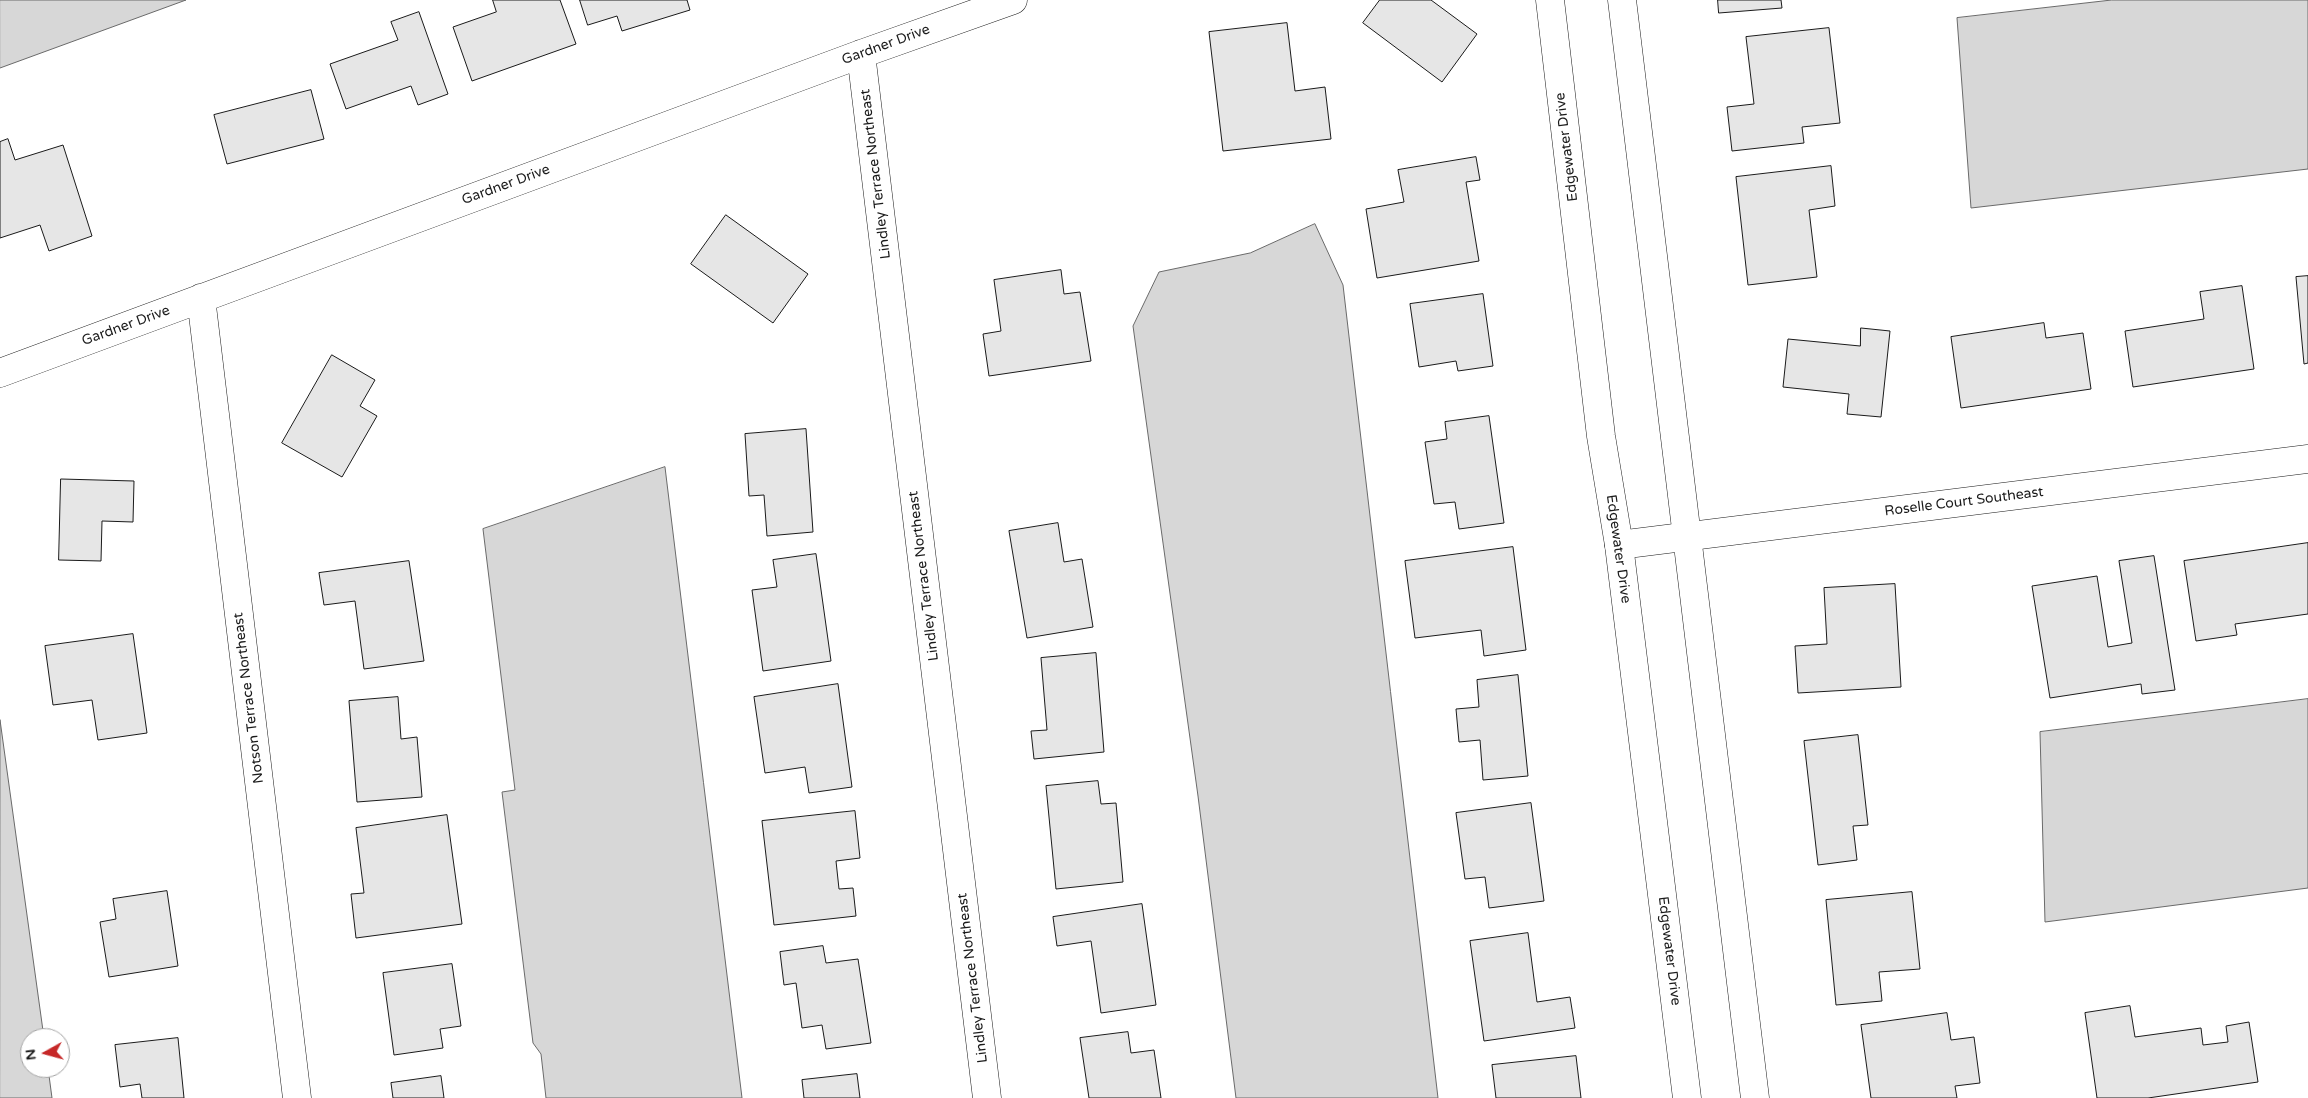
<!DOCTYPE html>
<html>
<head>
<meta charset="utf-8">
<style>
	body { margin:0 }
	#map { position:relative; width:2308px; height:1098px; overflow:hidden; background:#fff; font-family:"Varela Round",sans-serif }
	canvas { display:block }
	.north { position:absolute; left:20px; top:1028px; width:50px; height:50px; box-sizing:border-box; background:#fff; border:1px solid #a3a3a3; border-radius:50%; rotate:263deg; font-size:14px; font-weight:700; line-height:20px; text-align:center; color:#1a1a1a }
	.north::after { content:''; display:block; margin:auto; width:18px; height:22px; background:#c62828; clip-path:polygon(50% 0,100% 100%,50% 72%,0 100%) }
</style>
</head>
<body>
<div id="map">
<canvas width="2308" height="1098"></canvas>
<div class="north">N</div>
</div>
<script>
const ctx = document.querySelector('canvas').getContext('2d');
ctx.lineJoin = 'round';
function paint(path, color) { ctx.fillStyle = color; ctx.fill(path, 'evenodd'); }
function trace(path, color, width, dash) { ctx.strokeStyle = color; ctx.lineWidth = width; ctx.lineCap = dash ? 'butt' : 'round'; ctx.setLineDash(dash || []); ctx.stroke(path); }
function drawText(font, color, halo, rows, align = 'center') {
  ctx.font = font + ' "Varela Round",sans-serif'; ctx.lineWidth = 4; ctx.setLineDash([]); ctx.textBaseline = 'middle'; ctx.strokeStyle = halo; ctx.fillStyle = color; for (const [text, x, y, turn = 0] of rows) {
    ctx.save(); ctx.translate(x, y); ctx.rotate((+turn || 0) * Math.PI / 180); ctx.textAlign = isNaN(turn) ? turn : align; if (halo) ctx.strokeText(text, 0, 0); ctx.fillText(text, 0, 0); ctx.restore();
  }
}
const water = new Path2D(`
	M0,0H186L0,68Z
	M2112,0H2308V169L1971,208L1957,18Z
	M1315,224L1343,285L1438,1098H1236L1198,796L1133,326L1159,272L1250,253Z
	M665,467L742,1098H546L541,1054L533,1043L502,792L515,790L483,529Z
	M2308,699V888L2045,922L2040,732Z
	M0,720L44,1038H30V1068H48L52,1098H0Z`);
const building = new Path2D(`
	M493,0H560L576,44L472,81L453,27L496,12Z
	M580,0H687L690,10L622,31L617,16L588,25Z
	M1380,0H1431L1477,34L1442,82L1363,23Z
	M1718,0H1781L1782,8L1719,13Z
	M419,12L448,94L418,105L411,86L346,109L330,64L398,40L391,22Z
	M1287,23L1295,91L1325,87L1331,139L1223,151L1209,32Z
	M1829,28L1840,123L1802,127L1804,143L1732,151L1727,107L1754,104L1746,37Z
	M311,90L324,139L227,164L214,115Z
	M8,139L15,160L63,145L92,236L49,251L40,225L0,238V142Z
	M1476,157L1480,180L1466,182L1479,261L1377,278L1366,209L1404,202L1398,170Z
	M1831,166L1835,206L1809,210L1817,277L1748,285L1736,177Z
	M726,215L808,274L773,323L691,264Z
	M1061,270L1064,294L1080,292L1091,361L989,376L983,334L1001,331L994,280Z
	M2308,276V363L2304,364L2296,277Z
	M2242,286L2254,369L2133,387L2125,331L2204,319L2200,292Z
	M1483,294L1493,366L1458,371L1456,361L1419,367L1410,304Z
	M2044,323L2046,338L2083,333L2091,389L1961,408L1951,337Z
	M1861,328L1890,331L1881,417L1847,414L1849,394L1783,387L1788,339L1860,346Z
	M332,355L375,380L360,406L377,416L342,477L282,443Z
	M1489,416L1504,523L1459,529L1455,502L1434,504L1425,442L1447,439L1445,422Z
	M806,429L813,532L767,536L764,495L749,496L745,434Z
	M61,479L134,481L133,522L102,521L101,561L59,560Z
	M1058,523L1064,562L1082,559L1093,627L1027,638L1009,531Z
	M2308,543V614L2235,624L2237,635L2196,641L2184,561Z
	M1513,547L1526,650L1484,656L1481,630L1415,638L1405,561Z
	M816,554L831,661L763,671L752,590L777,587L773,560Z
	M2154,556L2175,690L2142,694L2141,684L2050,698L2032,586L2097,576L2108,647L2132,643L2119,561Z
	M409,561L424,661L364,669L355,601L324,605L319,573Z
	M1895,584L1901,687L1798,693L1795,646L1827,644L1824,588Z
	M133,634L147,733L98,740L92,700L53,705L45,646Z
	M1096,653L1104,752L1034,759L1031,731L1047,730L1041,658Z
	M1518,675L1528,776L1483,780L1480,740L1459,742L1456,709L1479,707L1477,680Z
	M838,684L852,787L809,793L805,767L765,773L754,697Z
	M398,697L401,739L417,737L422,797L357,802L349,701Z
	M1858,735L1868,825L1853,826L1857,860L1818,865L1804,741Z
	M1098,781L1101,804L1116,803L1123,882L1056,889L1046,786Z
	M1531,803L1544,901L1489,908L1485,877L1465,879L1456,813Z
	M855,811L860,858L836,861L839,889L853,888L856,916L774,925L762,821Z
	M447,815L462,924L356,938L351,894L364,893L356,828Z
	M167,891L178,966L109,977L100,922L116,919L113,899Z
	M1912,892L1920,969L1879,972L1882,1001L1836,1005L1826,900Z
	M1142,904L1156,1005L1101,1013L1091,941L1057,946L1053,917Z
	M1528,933L1537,1002L1570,997L1575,1028L1484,1041L1470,941Z
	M823,946L826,963L858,959L871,1043L826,1049L822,1025L802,1028L796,983L784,985L780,952Z
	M452,964L461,1026L440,1029L443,1048L394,1055L383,973Z
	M2130,1006L2135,1037L2201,1028L2203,1045L2228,1042L2226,1026L2249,1022L2258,1082L2148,1098H2097L2085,1013Z
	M1947,1013L1951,1040L1974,1037L1980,1083L1955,1086L1957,1098H1871L1861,1025Z
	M1128,1032L1131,1053L1154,1050L1161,1098H1089L1080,1038Z
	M178,1038L184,1098H142L140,1084L120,1087L115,1045Z
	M1576,1056L1581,1098H1496L1492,1065Z
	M857,1074L860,1098H804L802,1080Z
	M441,1076L444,1098H393L391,1083Z`);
const street = new Path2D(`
	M861,54L987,1098
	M201,298L297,1098
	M0,373L861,54L1013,0
	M1619,545L2308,459`);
const secondary = new Path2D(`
	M1550,0L1601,436L1619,545L1687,1098
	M1622,0L1755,1098`);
const streetNames = [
	["Gardner Drive",886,45,-20],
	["Edgewater Drive",1567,147,-97],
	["Lindley Terrace Northeast",876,174,-97],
	["Gardner Drive",506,185,-20],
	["Gardner Drive",126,326,-20],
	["Roselle Court Southeast",1964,502,-7],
	["Edgewater Drive",1618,549,82],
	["Lindley Terrace Northeast",924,576,-97],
	["Notson Terrace Northeast",249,698,-97],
	["Edgewater Drive",1669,951,83],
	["Lindley Terrace Northeast",973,978,-97]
];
paint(water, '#d7d7d7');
trace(water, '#6a6a6a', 1);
paint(building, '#e6e6e6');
trace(building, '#1a1a1a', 1);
trace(street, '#1a1a1a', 29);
trace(secondary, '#1a1a1a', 29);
trace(street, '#fff', 28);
trace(secondary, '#fff', 28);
drawText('14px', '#1a1a1a', '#fff', streetNames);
</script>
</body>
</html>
